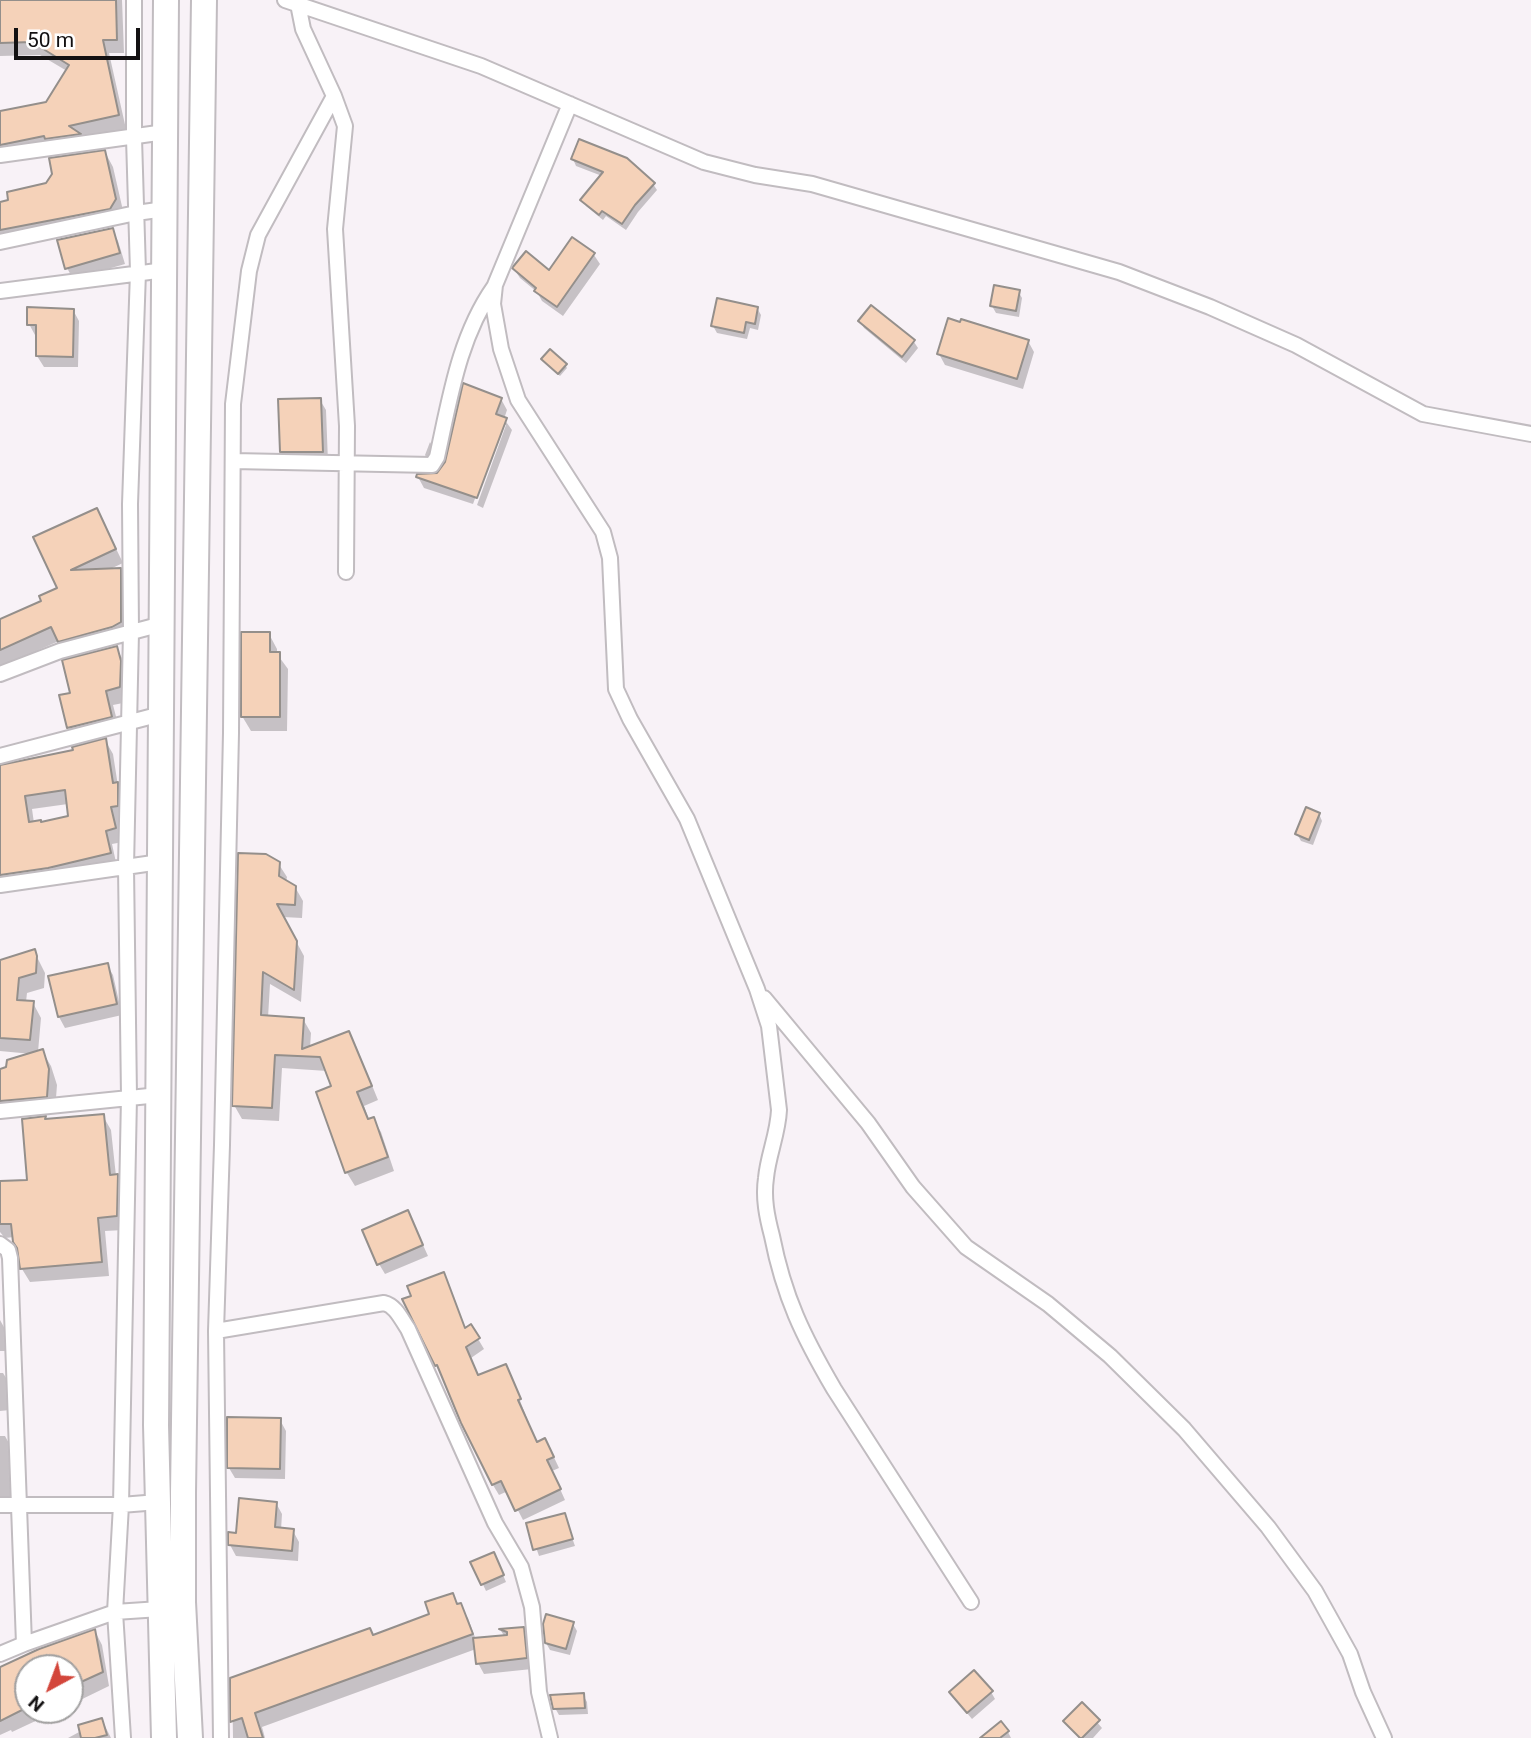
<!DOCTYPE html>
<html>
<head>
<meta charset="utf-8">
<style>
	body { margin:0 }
	#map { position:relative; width:1531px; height:1738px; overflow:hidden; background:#f8f2f7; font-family:Roboto,sans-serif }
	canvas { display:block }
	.north { position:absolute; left:14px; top:1654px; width:70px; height:70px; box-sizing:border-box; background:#fff; border:2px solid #a1a0a0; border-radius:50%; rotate:221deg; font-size:19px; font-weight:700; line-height:28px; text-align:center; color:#131112 }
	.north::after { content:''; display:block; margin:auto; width:24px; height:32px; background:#d3463b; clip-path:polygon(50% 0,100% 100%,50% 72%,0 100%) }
	.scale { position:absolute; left:14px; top:28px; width:126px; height:32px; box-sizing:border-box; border:4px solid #131112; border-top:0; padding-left:9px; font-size:21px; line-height:24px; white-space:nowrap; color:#131112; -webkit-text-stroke:5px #fff; paint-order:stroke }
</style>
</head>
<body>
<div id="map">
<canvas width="1531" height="1738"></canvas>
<div class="north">N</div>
<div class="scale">50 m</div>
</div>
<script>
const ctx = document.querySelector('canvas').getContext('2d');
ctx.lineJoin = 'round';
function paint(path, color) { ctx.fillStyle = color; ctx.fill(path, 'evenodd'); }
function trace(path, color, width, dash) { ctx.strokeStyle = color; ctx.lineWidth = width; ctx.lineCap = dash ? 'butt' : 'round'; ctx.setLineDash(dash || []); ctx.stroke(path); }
const shadow = new Path2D(`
	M0,0H122L124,53H109L126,129L0,159V113L47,103L67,71L40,55L0,56Z
	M105,152L113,167L124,215L0,246V204L47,185Z
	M573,159L653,184L657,190L638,212L626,230L606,216L603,220L586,206L583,200L602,176L576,166Z
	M112,230L118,241L125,264L73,279L67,268Z
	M573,240L594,255L600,264L563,316L542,301L537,292L520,278L514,269L549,273Z
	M1018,291L1022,298L1019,317L996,313L992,306Z
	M871,307L914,342L918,348L906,363L864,328L860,321Z
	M757,308L761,315L758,330L750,328L747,339L717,333L713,326Z
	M73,310L79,321L78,367H44L37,356L38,335H35L29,324Z
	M1028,341L1034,352L1023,389L945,365L939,354Z
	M545,362L565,365L567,368L560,376Z
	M501,399L507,410L504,419L512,430L483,508L477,505L506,425H502L473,504L424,488L418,477L438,475Z
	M320,400L326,410L328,462L288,463L281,452Z
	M430,442L436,453L431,465L425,455Z
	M104,524L123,563L108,570H120L128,584V636L67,655L59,641L0,667V621L44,602L59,589L36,538Z
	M269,634L277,649V654L288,669L287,731H251L242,716Z
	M116,648L125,663L128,702L113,705L120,732L78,743L69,728L62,697L73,694Z
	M105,740L113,754L118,786L125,798V820H118L123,842L112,844L117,867L7,889L0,894V767L75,752ZM68,804L69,818L34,823L32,809Z
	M1319,814L1322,821L1313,845L1301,841L1297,834Z
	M278,863L287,877L286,882L295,887L303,901L302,918L283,917L304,956L301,1002L270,984L268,1018L303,1019L311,1033L310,1048L348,1033L356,1046L378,1100L364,1106L369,1120L373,1119L381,1132L394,1171L355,1186L347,1173L319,1093L333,1087L327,1071L282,1068L279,1121L242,1119L234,1105Z
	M34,951L45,973L44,988L27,993L26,1002L33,1003L41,1018L38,1052L42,1051L51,1066L57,1085L55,1111L0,1115V1071L32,1054L0,1051V962Z
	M107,965L113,975L122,1015L65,1028L59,1017L50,977Z
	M103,1116L111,1130L116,1176L125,1190L124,1230L105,1231L109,1276L30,1282L22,1269L19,1249L14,1237L5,1238L0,1232V1183L29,1182L45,1118L47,1121Z
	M408,1212L428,1256L385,1274L379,1264Z
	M443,1274L466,1329L471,1327L484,1349L471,1358L479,1377L506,1366L537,1443L551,1451L559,1468L552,1471L565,1500L523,1520L508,1491L499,1495L493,1485L436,1365L413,1297Z
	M0,1320L5,1329L6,1351H0Z
	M0,1373H3L8,1381L10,1410L0,1411Z
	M280,1420L286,1431L285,1479L235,1478L229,1468Z
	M0,1436H5L11,1447L14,1498H0Z
	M276,1503L282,1514L281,1530L293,1531L299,1542L298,1561L236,1556L230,1545L238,1535Z
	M564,1515L575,1546L539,1556L528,1524Z
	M497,1561L506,1582L486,1591L473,1563Z
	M452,1595L468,1618L476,1640L505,1637L501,1631L523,1628L529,1639L532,1669L484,1674L478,1663L476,1649L262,1727L265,1738H233L232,1679L373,1637L432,1615Z
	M573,1624L577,1631L570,1655L550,1650L546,1643Z
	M95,1631L102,1645L109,1686L70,1705V1668H28V1710H59L12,1732L11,1730L0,1735V1669Z
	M991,1692L995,1699L972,1719L955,1699Z
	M583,1695L587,1702L588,1714L559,1715L555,1708Z
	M1082,1705L1102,1728L1093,1738H1079L1065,1722Z
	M102,1720L111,1738H68L81,1731Z
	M1008,1732L1011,1738H985Z`);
const building = new Path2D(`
	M0,0H116L117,40H103L119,115L69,126L81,134L45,139L44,136L0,145V111L46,102L69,65L32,42L0,43Z
	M579,139L627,158L655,183L635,205L622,224L602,211L599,215L580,200L603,172L571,159Z
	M105,150L116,199L110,209L0,230V202L8,200L7,192L46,183L52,174L49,158Z
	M113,228L120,253L65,269L57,240Z
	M572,237L595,253L557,307L534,291L536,288L512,268L526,251L549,270Z
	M994,285L1020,290L1016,311L990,306Z
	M717,298L758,307L755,324L746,322L744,333L711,326Z
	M871,305L915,340L902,357L858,321Z
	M27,307L74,309L73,357L36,356V325H27Z
	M948,318L960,322L961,319L1029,340L1017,379L937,354Z
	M550,349L567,364L558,374L541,359Z
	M463,383L502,398L496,414L507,418L477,498L416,477L417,474L437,473L445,462Z
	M321,398L323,452H280L278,399Z
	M97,508L116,549L71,570L121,568V622L112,627L58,642L51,627L0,650V619L41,601L39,596L57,588L33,537Z
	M241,632H270V652H280V717H241Z
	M117,646L121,661L120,687L106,691L112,717L67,728L59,695L70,693L62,660Z
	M106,738L113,783L118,782V806L111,807L116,828L106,831L111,853L48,868L0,875V765L73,750L72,747ZM65,790L68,816L41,822V820L29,822L25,796Z
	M1306,807L1320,813L1309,840L1295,834Z
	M238,853L266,854L280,862L279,876L296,886L295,905L277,904L297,941L294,990L263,972L261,1015L304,1018L302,1049L349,1031L372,1086L357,1092L368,1119L374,1117L388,1157L345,1173L316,1092L331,1086L320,1057L275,1055L272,1108L232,1106Z
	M35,949L37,956L36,973L19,978L17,1000L34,1001L30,1040L0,1038V960Z
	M108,963L117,1004L58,1017L48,976Z
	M43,1049L49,1069L47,1097L0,1101V1069L6,1067L7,1060Z
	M104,1114L110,1175L118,1174L117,1216L98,1218L102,1262L20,1269L17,1248L13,1242L11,1224H0V1181L27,1180L22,1119L46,1116L45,1119Z
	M408,1210L423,1245L377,1265L362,1230Z
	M444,1272L465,1328L471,1324L480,1338L466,1347L478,1375L506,1364L521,1399L518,1400L537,1442L545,1438L554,1457L547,1460L561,1489L515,1511L501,1481L492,1485L461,1423L437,1365L435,1366L402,1299L411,1296L407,1286Z
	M227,1417L281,1418L280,1469L227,1468Z
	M239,1498L277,1502L275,1527L294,1529L292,1551L228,1545V1532L236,1533Z
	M565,1513L573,1539L533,1550L526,1523Z
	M494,1552L504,1575L481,1585L470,1562Z
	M453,1593L457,1604L461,1603L473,1634L255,1713L263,1738H248L242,1718L230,1722V1678L370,1628L373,1635L429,1614L425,1602Z
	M546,1614L574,1622L566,1649L545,1643L543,1624Z
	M524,1627L527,1658L476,1664L473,1638L507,1635V1632L499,1629Z
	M95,1629L103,1672L70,1687V1668H28V1707L0,1721V1667L39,1649Z
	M974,1670L993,1691L967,1713L949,1692Z
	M584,1693L585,1708L553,1709L550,1695Z
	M1082,1702L1100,1720L1082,1738H1080L1063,1721Z
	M102,1718L107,1735L95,1738H81L78,1725Z
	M1001,1721L1009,1731L1000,1738H980Z`);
const minor = new Path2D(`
	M285,0L481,66L704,162L755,175L812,184L1119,272L1210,307L1296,345L1423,414L1531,434
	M298,4L303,29L334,96L345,126L335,229L347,426L346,572
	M570,104L495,285L493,304L501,349L518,400L603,532L610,558L616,689L630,719L687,819L757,989L769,1026L779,1110C778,1134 768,1155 766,1178C763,1198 767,1217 772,1236C784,1297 803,1336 834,1389L971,1602
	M0,155L165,132
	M0,242L136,213L165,209
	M0,291L165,270
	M233,461L432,465L437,457C450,398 459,337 494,287
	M0,674L60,651L162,624
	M0,756L161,714
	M0,885L160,862
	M764,998L868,1123L913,1187L966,1247L1048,1304L1110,1356L1184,1429L1268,1527L1315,1591L1350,1654L1363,1692L1384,1738
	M0,1111L159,1095
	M0,1244L8,1250L10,1258L24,1644
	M216,1331L384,1303C396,1306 401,1319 408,1329L495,1523L521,1567L532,1607L539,1692L550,1738
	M0,1505H121L158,1502
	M0,1654L24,1644L115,1612L160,1609
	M123,1738L115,1612L121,1505L129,1097L126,867L131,632L130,504L138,272L134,138V0
	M221,1738L216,1331L222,1145L231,733L233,404L249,271L258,235L334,96`);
const trunk = new Path2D(`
	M164,1738L156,1425L166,0
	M190,1738L183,1602V1492L204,0`);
paint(shadow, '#0003');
paint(building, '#f5d2b9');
trace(building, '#948f8b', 2);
trace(minor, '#c1bcc0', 18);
trace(trunk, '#c1bcc0', 28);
trace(minor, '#fff', 14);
trace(trunk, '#fff', 24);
</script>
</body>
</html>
